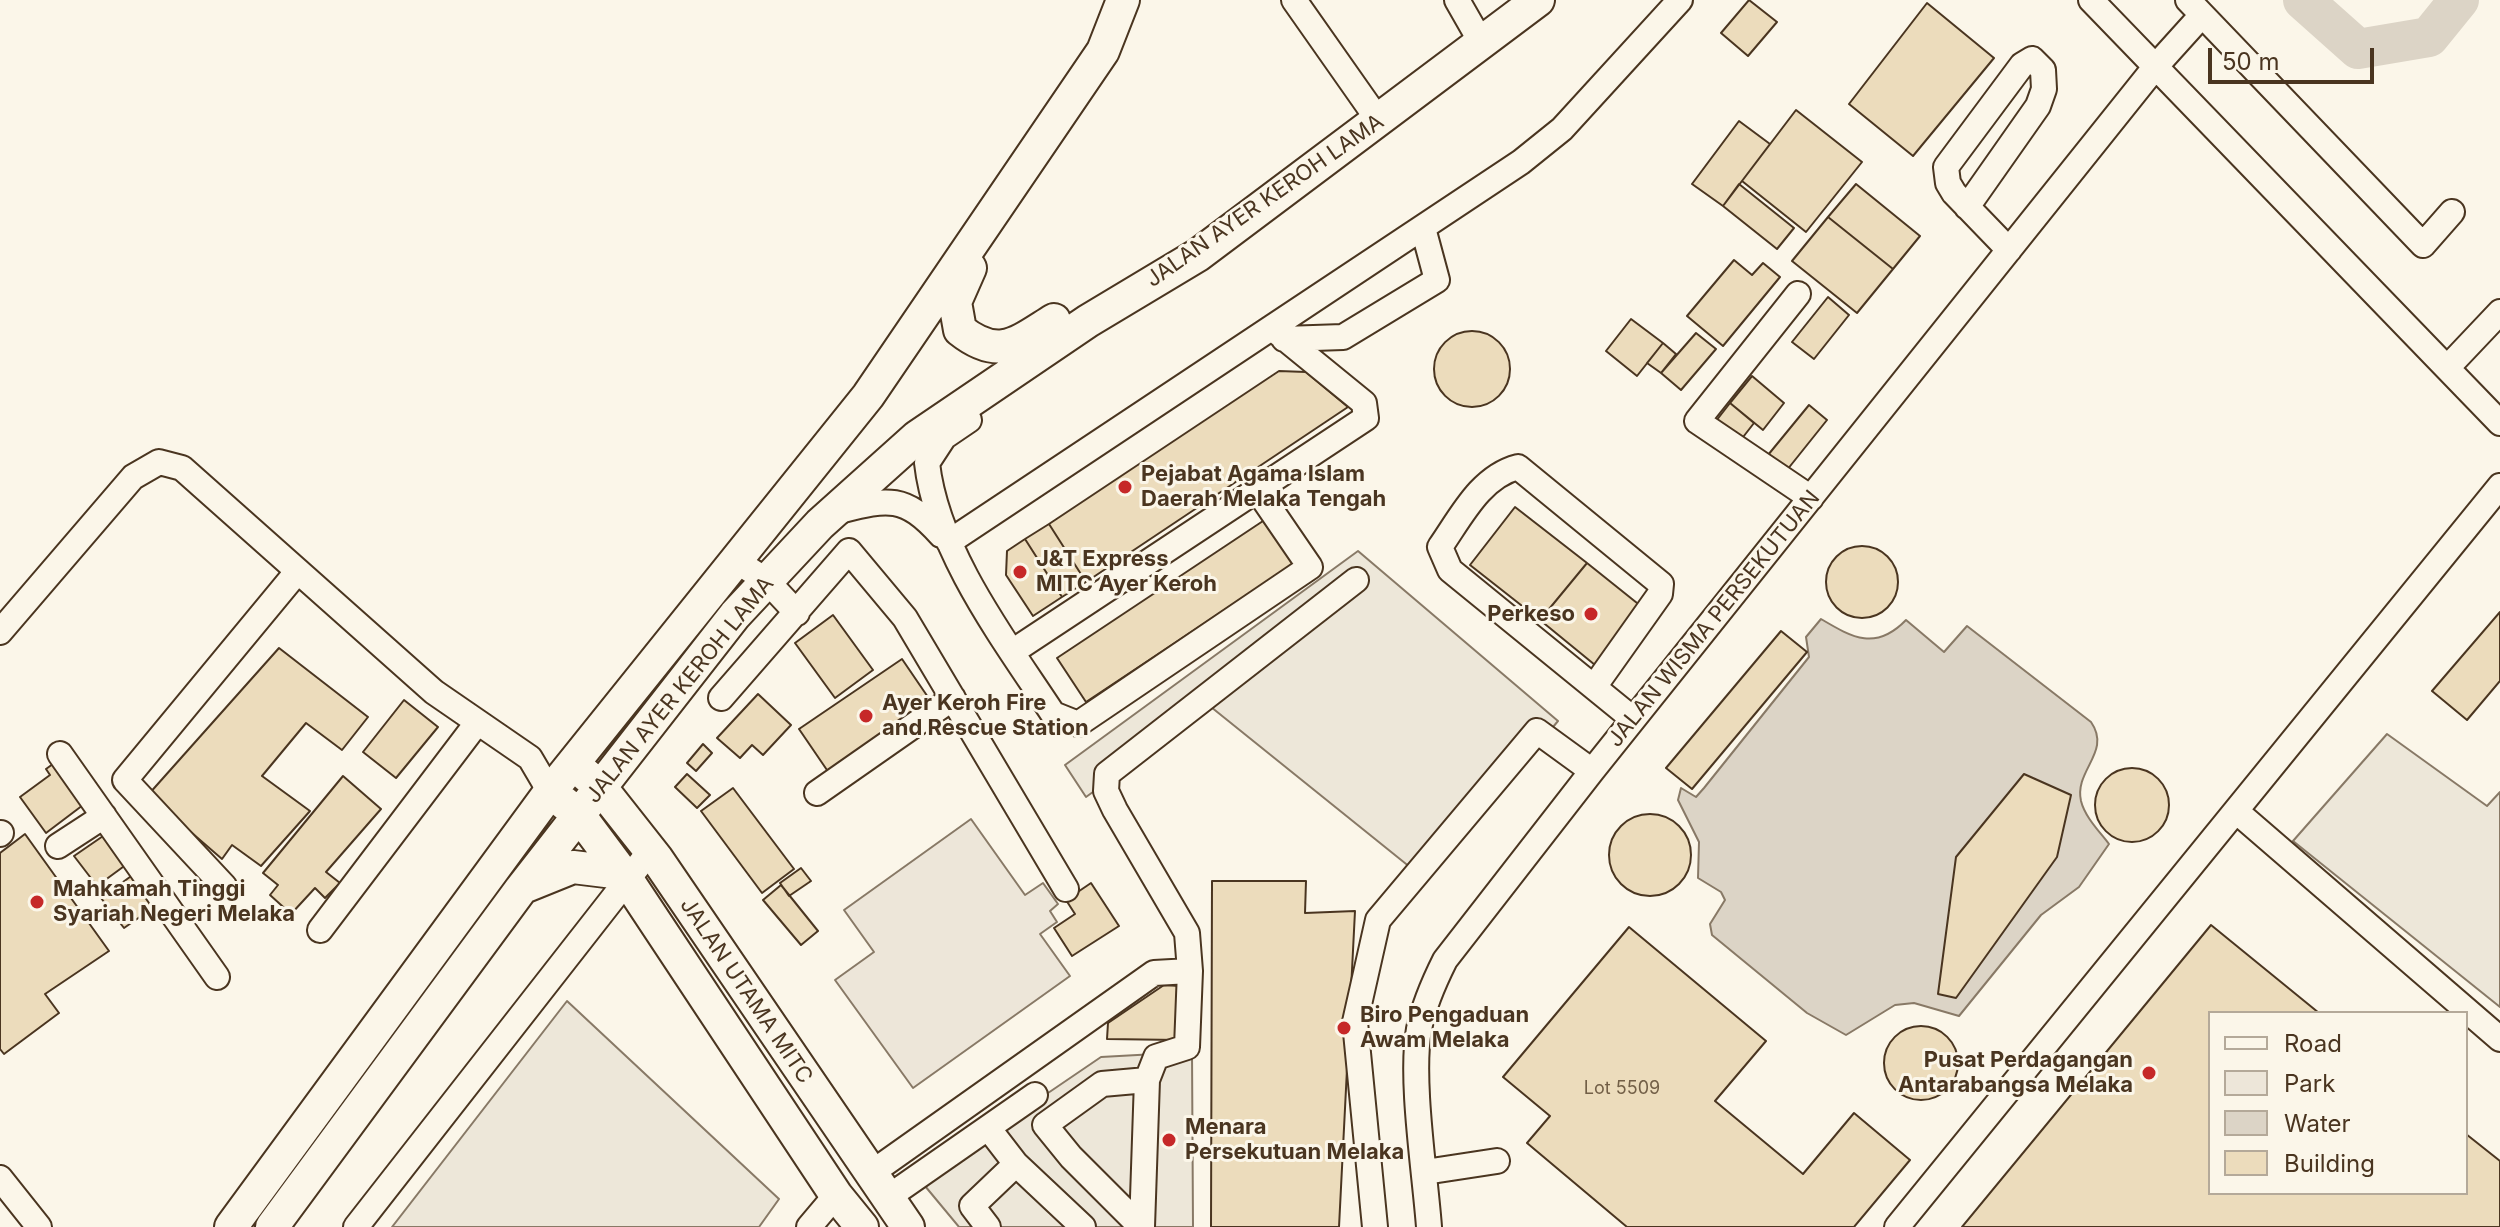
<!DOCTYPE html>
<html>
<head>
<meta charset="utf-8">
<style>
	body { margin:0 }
	#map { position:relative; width:2500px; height:1227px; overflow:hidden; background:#fbf6e9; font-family:Inter,sans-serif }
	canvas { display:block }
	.legend { position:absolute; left:2208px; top:1011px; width:260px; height:184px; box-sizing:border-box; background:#fbf6e9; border:2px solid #b4a999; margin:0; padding:10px 14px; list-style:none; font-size:24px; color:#4a3520 }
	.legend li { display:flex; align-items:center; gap:16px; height:40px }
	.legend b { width:40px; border:2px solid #b4a999 }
	.scale { position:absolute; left:2208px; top:48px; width:166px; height:36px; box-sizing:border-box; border:4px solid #4a3520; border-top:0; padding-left:10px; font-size:24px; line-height:28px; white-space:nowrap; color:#4a3520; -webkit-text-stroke:6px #fbf6e9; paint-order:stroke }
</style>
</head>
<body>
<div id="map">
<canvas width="2500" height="1227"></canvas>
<ul class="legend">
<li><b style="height:10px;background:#fbf6e9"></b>Road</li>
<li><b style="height:22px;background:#ede6d9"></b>Park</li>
<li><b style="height:22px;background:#dcd4c6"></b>Water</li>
<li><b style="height:22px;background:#ecdcbc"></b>Building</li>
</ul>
<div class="scale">50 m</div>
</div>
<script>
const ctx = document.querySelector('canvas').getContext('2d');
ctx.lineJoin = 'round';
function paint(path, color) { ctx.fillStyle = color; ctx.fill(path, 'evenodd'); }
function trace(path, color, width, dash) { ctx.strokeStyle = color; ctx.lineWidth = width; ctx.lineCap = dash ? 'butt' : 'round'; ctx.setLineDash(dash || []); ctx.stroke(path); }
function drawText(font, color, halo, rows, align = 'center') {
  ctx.font = font + ' Inter,sans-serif'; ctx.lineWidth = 6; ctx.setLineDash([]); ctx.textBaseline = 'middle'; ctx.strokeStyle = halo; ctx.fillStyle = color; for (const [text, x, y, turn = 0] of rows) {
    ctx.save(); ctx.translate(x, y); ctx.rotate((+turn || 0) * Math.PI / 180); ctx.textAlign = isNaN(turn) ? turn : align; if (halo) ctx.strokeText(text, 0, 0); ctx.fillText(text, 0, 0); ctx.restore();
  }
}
const green = new Path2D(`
	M971,819L1025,895L1043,883L1058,904L1050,911L1057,922L1040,934L1070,976L913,1088L835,980L874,952L844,910Z`);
const parking = new Path2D(`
	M1358,551L1558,721L1426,880L1211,707L1086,797L1065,765Z
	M2387,734L2487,806L2500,792V1007L2293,841Z
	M567,1001L779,1199L759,1227H392Z
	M1192,1052L1193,1227H959L920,1180L1101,1057Z`);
const water = new Path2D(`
	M1821,619C1853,638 1876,651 1906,620L1944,652L1967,626L2091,722C2112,752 2074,770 2081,801C2085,817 2099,831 2109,844L2079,887L2041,915L1959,1016L1914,1003L1895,1005L1846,1035L1807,1013L1712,935L1710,924L1725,900L1721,892L1698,878L1699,842L1678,800L1681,788L1696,797L1704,788L1809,657L1806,637Z`);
const river = new Path2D(`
	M2303,0L2358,49L2429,37L2459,0`);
const building = new Path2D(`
	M1749,0L1777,22L1748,56L1721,33Z
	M1927,3L1994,58L1913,156L1849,104Z
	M1796,110L1862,162L1806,232L1742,181Z
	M1739,121L1770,144L1723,206L1692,184Z
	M1739,184L1794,228L1777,249L1723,206Z
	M1856,184L1920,236L1893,269L1828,217Z
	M1828,217L1893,269L1857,313L1792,261Z
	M1734,260L1752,275L1763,263L1780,277L1723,346L1687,316Z
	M1828,297L1849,315L1814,359L1792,342Z
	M1631,319L1663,343L1637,376L1606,351Z
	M1434 369a38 38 0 1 1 76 0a38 38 0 1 1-76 0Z
	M1696,333L1716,349L1681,390L1661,373Z
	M1663,343L1676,354L1661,373L1647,363Z
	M1279,371L1306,372L1348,407L1086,582L1049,524Z
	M1752,376L1784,403L1763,430L1730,403Z
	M1730,403L1754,423L1740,441L1716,421Z
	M1809,405L1827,420L1787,470L1768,455Z
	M1515,507L1587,563L1540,620L1470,565Z
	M1266,519L1295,563L1086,702L1057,658Z
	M1049,524L1086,582L1062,597L1025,539Z
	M1025,539L1062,597L1033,616L1006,575L1007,551Z
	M1826 582a36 36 0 1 1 72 0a36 36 0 1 1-72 0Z
	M1587,563L1642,607L1595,665L1540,620Z
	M2500,612V681L2467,720L2432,691Z
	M833,615L873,670L835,698L795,643Z
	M1781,631L1807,652L1692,789L1666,768Z
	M279,648L368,717L342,750L306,723L262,776L310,811L261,866L232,845L222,859L148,795Z
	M902,659L932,703L829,773L799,729Z
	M758,694L791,725L763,755L752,745L740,758L717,738Z
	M404,700L438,727L396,778L363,752Z
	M703,744L712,753L696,771L687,763Z
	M57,761L87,802L46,833L20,797L50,775L46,769Z
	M2095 805a37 37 0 1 1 74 0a37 37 0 1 1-74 0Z
	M687,774L710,795L697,808L675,787Z
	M2024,774L2071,795L2057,857L1956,998L1938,994L1956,857Z
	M343,776L381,809L326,872L340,883L325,898L315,888L291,914L270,895L278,885L263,873Z
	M733,788L794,869L762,893L701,811Z
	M1609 855a41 41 0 1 1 82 0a41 41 0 1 1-82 0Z
	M25,834L109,951L45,994L59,1013L4,1054L0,1049V853Z
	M106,834L127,864L97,886L74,856Z
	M801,868L811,881L789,896L780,883Z
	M134,874L157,905L124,928L101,898Z
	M1212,881H1306L1305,913L1355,911L1339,1227H1211Z
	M1091,883L1119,926L1072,956L1054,928L1075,914L1066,900Z
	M781,885L818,931L801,945L763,900Z
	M2211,925L2319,1013H2210V1193H2466V1134L2500,1161V1227H1962Z
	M1629,927L1766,1041L1715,1101L1803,1174L1854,1113L1910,1160L1854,1227H1627L1527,1143L1550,1116L1503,1077Z
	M1164,985L1179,986L1178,1040L1107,1039L1108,1023Z
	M1884 1063a37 37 0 1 1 74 0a37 37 0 1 1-74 0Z`);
const minor = new Path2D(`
	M1294,0L1379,121
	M1457,0L1481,42
	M2091,0L2500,423
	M2188,0L2423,245L2452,212
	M1967,207L2038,106L2044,89L2043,70L2032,59L2022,65L1946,167L1948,183L1954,193L2009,250
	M1798,294L1697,421L1811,498
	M1284,339L1343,337L1437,280L1423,228
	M2447,368L2500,312
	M969,420L944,437L927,463C937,552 1005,641 1053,714L1078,724L1310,567L1258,491
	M835,512C887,499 903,493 941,535
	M949,542L1521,162L1562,129L1680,0
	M735,560L767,581L797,613
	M0,632L133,477L159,462L182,468L434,692L530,758L550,792
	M1012,652L1366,418L1364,403L1272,328
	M1594,687L1660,594L1661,584L1518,467C1480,477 1461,517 1440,547L1450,570L1633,719
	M721,698L849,551L905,618L1066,889
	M60,754L217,977
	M817,793L953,698
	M2236,811L2500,1039
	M0,834L1,833
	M58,846L104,816
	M224,886L125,780L297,572
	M320,930L477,723
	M989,1129L1016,1164L1083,1227
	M1425,1172L1497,1161
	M870,1174L1154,973L1190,971
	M0,1178L39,1227
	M887,1198L1035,1095
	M356,1227L650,851
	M809,1227L836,1195
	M988,1227L972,1206L1016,1164
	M1141,1227L1071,1157L1045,1125L1102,1084L1147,1080
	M1142,1227L1147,1080L1156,1057L1187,1047L1190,971L1187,933L1115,810L1106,791L1107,774L1356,580
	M1375,1227L1355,1022L1378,920L1537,731L1592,771
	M1429,1227C1425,1173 1410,1079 1419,1029C1424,1004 1434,982 1445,960L1592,771L2156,66L2202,15
	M1897,1227L2500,486`);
const major = new Path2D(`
	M970,268L955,302L960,330C999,361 1017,343 1054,320
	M585,774L601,788L657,859L908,1227
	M563,802L579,815L626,878L836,1195L862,1227
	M526,886L573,867L622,873
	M231,1227L550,792L868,396L1103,51L1123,0
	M272,1227L521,889L735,615L820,524L917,437L1088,321L1198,255L1538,0`);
const markers = [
	[1125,487,8,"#c62828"],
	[1020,572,8,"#c62828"],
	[1591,614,8,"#c62828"],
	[866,716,8,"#c62828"],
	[37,902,8,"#c62828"],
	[1344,1028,8,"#c62828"],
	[2149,1073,8,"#c62828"],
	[1169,1140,8,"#c62828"]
];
const numberNames = [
	["Lot 5509",1622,1089]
];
const streetNames = [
	["JALAN AYER KEROH LAMA",1265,201,-35],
	["JALAN WISMA PERSEKUTUAN",1714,619,-51],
	["JALAN AYER KEROH LAMA",680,690,-51],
	["JALAN UTAMA MITC",746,991,56]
];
const poiNames = [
	["Pejabat Agama Islam",1141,474],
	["Daerah Melaka Tengah",1141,499],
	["J&T Express",1036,559],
	["MITC Ayer Keroh",1036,584],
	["Perkeso",1575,614,"right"],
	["Ayer Keroh Fire",882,703],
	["and Rescue Station",882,728],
	["Mahkamah Tinggi",53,889],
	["Syariah Negeri Melaka",53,914],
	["Biro Pengaduan",1360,1015],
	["Awam Melaka",1360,1040],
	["Pusat Perdagangan",2133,1060,"right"],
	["Antarabangsa Melaka",2133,1085,"right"],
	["Menara",1185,1127],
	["Persekutuan Melaka",1185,1152]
];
paint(green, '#ede6d9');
trace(green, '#887966', 2);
paint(parking, '#ede7d9');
trace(parking, '#887966', 2);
paint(water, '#dcd4c6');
trace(water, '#887966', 2);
trace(river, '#dcd4c6', 40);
paint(building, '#ecdcbc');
trace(building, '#4a3520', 2);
trace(minor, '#4a3520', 28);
trace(major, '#4a3520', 36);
trace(minor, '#fbf6e9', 24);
trace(major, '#fbf6e9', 32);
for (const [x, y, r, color] of markers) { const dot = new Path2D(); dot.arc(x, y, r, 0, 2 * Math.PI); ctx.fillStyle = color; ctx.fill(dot); trace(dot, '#fbf6e9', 3); }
drawText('18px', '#725f47', null, numberNames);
drawText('22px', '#4a3520', '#fbf6e9', streetNames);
drawText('bold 22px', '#4a3520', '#fbf6e9', poiNames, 'left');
</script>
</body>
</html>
